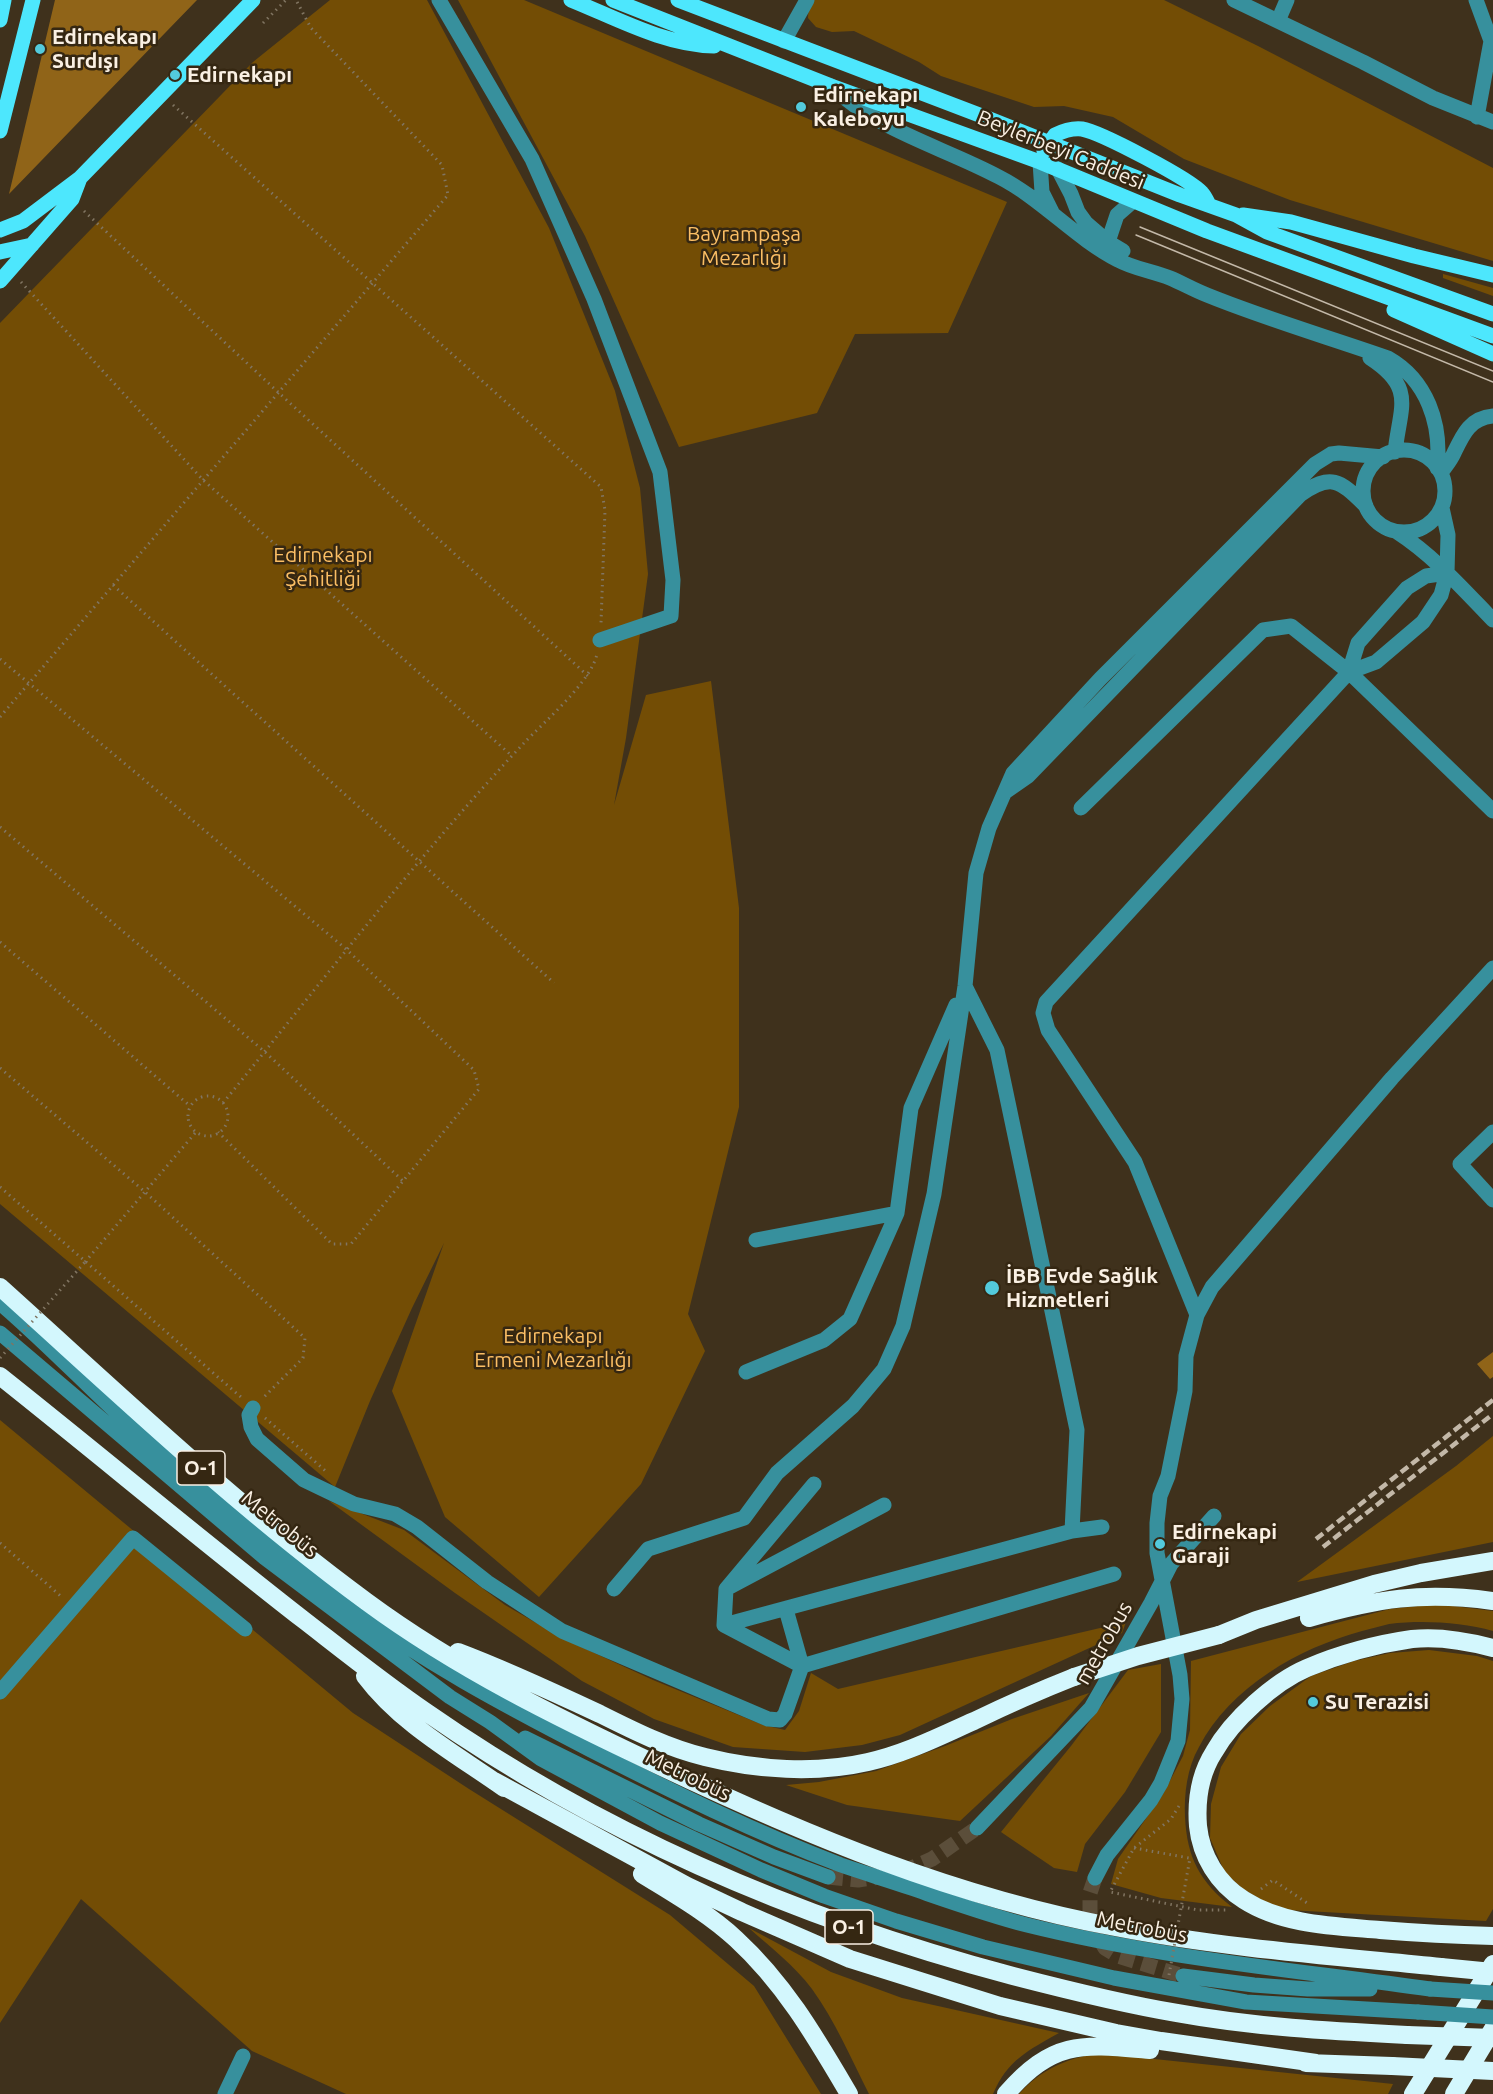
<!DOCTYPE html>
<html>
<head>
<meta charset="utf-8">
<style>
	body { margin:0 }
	canvas { display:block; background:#3f311c }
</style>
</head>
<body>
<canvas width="1493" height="2094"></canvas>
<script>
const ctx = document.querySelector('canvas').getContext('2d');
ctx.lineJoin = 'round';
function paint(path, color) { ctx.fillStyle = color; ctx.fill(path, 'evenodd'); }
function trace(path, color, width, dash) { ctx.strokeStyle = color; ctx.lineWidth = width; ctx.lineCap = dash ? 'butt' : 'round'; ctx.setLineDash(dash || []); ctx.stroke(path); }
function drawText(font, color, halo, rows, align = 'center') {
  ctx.font = font + ' Ubuntu,sans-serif'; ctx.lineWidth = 5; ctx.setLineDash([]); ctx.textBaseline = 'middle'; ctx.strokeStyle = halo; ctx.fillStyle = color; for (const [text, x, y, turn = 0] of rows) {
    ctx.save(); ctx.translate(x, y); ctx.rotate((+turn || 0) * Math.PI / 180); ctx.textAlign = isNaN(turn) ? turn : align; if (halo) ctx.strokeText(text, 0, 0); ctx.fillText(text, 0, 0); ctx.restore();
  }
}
const green = new Path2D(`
	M330,0H427L549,228L615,391L640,488L648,574L626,738L614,805L646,695L711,681L739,908V1107L688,1314L705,1351L641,1484L539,1597L445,1517L392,1391L444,1243L412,1308L370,1401L335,1487L0,1204V323L253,62Z
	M458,0H524L1007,202L948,333L855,334L817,413L679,447L585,236Z
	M812,0H1164L1258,46L1493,168V261L1290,200L1184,159L1113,117L1064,106L1034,107L941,76L919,62L854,31L832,32L816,27L808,18L809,3Z
	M1443,274L1493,288V296L1443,278Z
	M0,1420L353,1713L469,1789L670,1915L754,1986L821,2094H346L252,2051L81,1899L0,2023Z
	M1493,1436V1542L1297,1582L1456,1466Z
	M329,1501L404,1530L505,1605L564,1639L653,1680L763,1725L785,1730L799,1711L811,1673L838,1689L1126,1622L1122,1633L900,1735L862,1745L805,1752L733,1747L654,1719L582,1681L455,1593Z
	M1437,1604L1493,1611V1631C1461,1622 1422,1620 1389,1624C1380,1626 1371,1629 1362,1631C1299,1648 1230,1687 1199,1747C1187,1768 1184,1794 1185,1817C1187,1858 1200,1882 1232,1907L1161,1898L1111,1884L1118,1859L1163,1794L1183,1756L1190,1730L1191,1661L1390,1609Z
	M1429,1650L1477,1656L1493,1661V1909L1486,1921L1288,1910L1265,1902L1243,1889L1225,1873L1210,1838L1211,1804L1221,1767L1241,1734L1270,1706L1311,1676L1354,1661L1390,1653Z
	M1161,1664V1732L1125,1792L1085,1844L1077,1872L1054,1868L1001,1832L1071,1746L1128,1670Z
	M1089,1693L1051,1736L960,1821L847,1805L786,1785L819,1782L876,1771L945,1746L1012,1719Z
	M749,1928L831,1972L902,1998L1059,2033C1029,2050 1007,2060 993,2094H869C851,2058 835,2021 812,1989C795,1966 770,1947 749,1928Z
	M1097,2053L1393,2084L1388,2094H1019C1042,2069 1064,2060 1097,2053Z`);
const forest = new Path2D(`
	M55,0H197L9,194Z
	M1493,1352V1377L1490,1379L1477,1364Z`);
const minorTunnel = new Path2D(`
	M902,1872L932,1859L977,1828
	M828,1877L858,1880L879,1877
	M1095,1878L1090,1893V1922L1105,1948L1118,1956L1183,1976`);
const path = new Path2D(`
	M263,23L286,0
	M173,105L601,487L605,510L601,623
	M84,211L279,393L588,676
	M21,282L203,480L512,756
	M113,585L554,983
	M0,659L346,949L474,1070L479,1089L351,1244H332L218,1132
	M0,717L448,195L442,165L311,28L296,0
	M0,827L265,1052L403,1181
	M0,942L190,1106
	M0,1068L144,1191L305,1338L303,1358L263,1398
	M188 1116a20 20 0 1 1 40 0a20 20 0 1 1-40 0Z
	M223,1103C322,982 416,858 523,744C544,722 591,682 597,654
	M0,1187L242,1398
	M85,1262L196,1132
	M265,1418L328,1473
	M0,1543L63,1598
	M1179,1806L1171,1819L1134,1848L1110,1892L1198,1910H1226
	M1134,1848L1189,1858
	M1261,1889L1273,1880L1310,1905`);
const minor = new Path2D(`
	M439,0L532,159L594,299L660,472L673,580L671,616L600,640
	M1234,0L1363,62L1433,98L1493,122
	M1476,0L1491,41L1477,117
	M1278,21L1287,0
	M784,41L807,0
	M831,86C878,131 943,147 999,177C1042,199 1075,238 1118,260C1134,269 1153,271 1170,278C1182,283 1194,290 1207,295C1266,319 1328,337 1388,358C1427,380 1442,424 1437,468
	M1040,162L1042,192L1052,212
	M1058,169L1071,194L1078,212L1086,223L1108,242L1123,251
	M1108,242L1117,215L1133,201
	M1370,358C1416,388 1400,406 1395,452
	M1363 491a41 41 0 1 1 82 0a41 41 0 1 1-82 0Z
	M1441,473C1445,467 1451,460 1454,453C1463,434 1470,418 1493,416
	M1397,532C1434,556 1463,589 1493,620
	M1349,672L1376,662L1423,622L1441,595L1447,573L1448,535L1442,508
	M1005,792L1028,776L1300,495C1332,472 1340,481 1366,506
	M1081,808L1263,630L1291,626L1349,672L1493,811
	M965,986L997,1050L1077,1430L1072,1531
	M1493,1132L1460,1164L1493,1200
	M756,1240L897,1213
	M0,1303C49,1345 94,1393 143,1437C207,1495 274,1551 344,1603C423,1662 502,1704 589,1749C671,1791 754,1832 841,1865C864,1873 888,1880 911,1888C949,1901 988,1915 1027,1925C1160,1958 1295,1970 1430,1989
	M1197,1315L1135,1162L1048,1030L1043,1013L1046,1002L1349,672L1358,643L1407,588L1426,576L1447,573
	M0,1333L265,1558L450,1697L490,1722L541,1759L660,1823L761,1870L824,1896L896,1921L983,1947L1114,1978L1246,2002L1418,2012
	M746,1372L824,1340L850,1319L897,1213L911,1108L956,1005
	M253,1408L249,1415L251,1427L257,1439L304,1480L354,1504L395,1514L417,1527L487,1582L562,1631L768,1719L780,1720L785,1714L802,1666L787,1613L788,1608
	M614,1589L648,1549L744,1518L777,1473L853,1406L884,1369L903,1326L934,1194L965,986L976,873L989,828L1013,773L1100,679L1315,464L1331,454L1339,453L1383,457
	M726,1589L884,1505
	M724,1625L802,1666L1114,1574
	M724,1625L1072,1531L1102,1527
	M724,1625L726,1589L814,1484
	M0,1692L133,1538L245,1629
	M525,1738L699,1824L774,1857L828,1877
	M977,1828L1091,1708L1151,1603L1171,1564L1214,1516
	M1095,1878L1107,1855L1151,1800L1161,1783L1178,1741L1182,1699L1180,1675L1157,1553V1523L1160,1496L1168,1476L1185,1391L1186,1356L1197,1315L1212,1287L1392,1078L1493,968
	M1183,1976L1254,1985L1308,1989H1370
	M225,2094L243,2056`);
const major = new Path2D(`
	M571,0C616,18 664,45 714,46
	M613,0L831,86L1040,162L1207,231L1493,336
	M678,0L982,116L1180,195L1236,215L1267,232L1493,314
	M0,20L4,0
	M0,131L33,0
	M1044,151L1055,135C1063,131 1073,128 1082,129C1100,132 1190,179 1202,193C1205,196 1207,201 1209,205
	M1243,215L1291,222L1414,256L1493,275
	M0,230L23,221L80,178L253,0
	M0,252L32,245
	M0,281L72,199L80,178
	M1394,310L1493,354`);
const highway = new Path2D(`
	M0,1287C120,1395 236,1506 367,1602C458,1669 558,1718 660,1766C805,1835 957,1898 1115,1927C1223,1948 1332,1956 1441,1967
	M0,1376C102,1457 202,1541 305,1621C345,1652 385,1684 426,1712C604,1836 805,1921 1013,1976C1067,1990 1122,2004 1177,2013C1253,2027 1330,2031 1407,2035
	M1309,1618C1377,1599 1422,1591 1493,1601
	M1219,1635L1256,1620L1374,1584L1421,1573L1493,1561
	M1493,1648C1467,1641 1439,1636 1412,1639C1377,1644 1340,1654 1307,1668C1274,1682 1232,1720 1214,1752C1200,1774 1196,1800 1198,1826C1201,1856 1218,1884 1244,1900C1283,1925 1334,1926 1380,1930C1417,1933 1455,1935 1493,1936
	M458,1652C506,1670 553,1692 600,1714C634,1731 668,1748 705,1757C757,1770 816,1774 868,1762C905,1754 940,1736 974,1721C1007,1705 1041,1690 1074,1677
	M365,1676C401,1724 456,1754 504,1788
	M494,1781L687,1886L742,1912L850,1959L1000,2006L1116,2033L1161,2041L1316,2063
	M642,1874C674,1894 708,1913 736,1939C785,1984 816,2038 849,2094
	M1306,2063L1392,2066
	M1006,2094C1054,2039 1083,2044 1150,2050
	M1413,2094L1493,1964
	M1454,2094L1493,2029`);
const tram = new Path2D(`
	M1140,227L1493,371
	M1136,235L1493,382`);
const rail = new Path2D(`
	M1316,1539L1493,1400
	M1323,1547L1493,1414`);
const pathBridge = new Path2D(`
	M0,1358L85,1262
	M1169,1975L1190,1858`);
const minorBridge = new Path2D(`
	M1430,1989L1493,1993
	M1418,2012L1493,2017`);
const highwayBridge = new Path2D(`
	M1074,1677L1138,1656L1219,1635
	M1441,1967L1493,1972
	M1407,2035L1493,2038
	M1392,2066L1493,2071`);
const markers = [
	[40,49,6,"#53cadc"],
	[175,75,6,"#53cadc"],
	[801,107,6,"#53cadc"],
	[992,1288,8,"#53cadc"],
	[1160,1544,6,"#53cadc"],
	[1313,1702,6,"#53cadc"]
];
const shields = [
	[201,1468,48],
	[849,1927,48]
];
const shieldNames = [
	["O-1",201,1468],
	["O-1",849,1927]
];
const poiNames = [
	["Edirnekapı",52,37],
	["Surdışı",52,61],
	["Edirnekapı",187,75],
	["Edirnekapı",813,95],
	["Kaleboyu",813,119],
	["İBB Evde Sağlık",1006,1276],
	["Hizmetleri",1006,1300],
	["Edirnekapi",1172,1532],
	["Garaji",1172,1556],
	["Su Terazisi",1325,1702]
];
const streetNames = [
	["Beylerbeyi Caddesi",1061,150,22],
	["Metrobüs",280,1524,39],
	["metrobus",1104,1643,-60],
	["Metrobüs",688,1775,26],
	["Metrobüs",1142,1927,11]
];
const parkNames = [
	["Bayrampaşa",744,234],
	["Mezarlığı",744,258],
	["Edirnekapı",323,555],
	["Şehitliği",323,579],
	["Edirnekapı",553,1336],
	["Ermeni Mezarlığı",553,1360]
];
paint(green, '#734d05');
paint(forest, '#906418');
trace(minorTunnel, '#5b4e3a', 15, [15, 8]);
trace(path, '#817562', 3, [1.5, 4.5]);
trace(minor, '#37909d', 15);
trace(major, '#4de7fd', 15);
trace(highway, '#d3f7fd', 18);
trace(tram, '#c3b8a8', 1.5);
trace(rail, '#c3b8a8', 4.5, [9, 4.5]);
trace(pathBridge, '#817562', 3, [1.5, 4.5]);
trace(minorBridge, '#37909d', 15);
trace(highwayBridge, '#d3f7fd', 18);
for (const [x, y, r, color] of markers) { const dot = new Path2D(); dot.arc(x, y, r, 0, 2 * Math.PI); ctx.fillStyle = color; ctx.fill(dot); trace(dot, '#352712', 2); }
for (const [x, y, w] of shields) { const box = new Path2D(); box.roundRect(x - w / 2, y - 17, w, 34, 4.5); ctx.fillStyle = '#352712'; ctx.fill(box); trace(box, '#faf0e3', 1.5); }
drawText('bold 20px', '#faf0e3', null, shieldNames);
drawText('bold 21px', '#faf0e3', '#352712', poiNames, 'left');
drawText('21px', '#faf0e3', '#352712', streetNames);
drawText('21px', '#fbbe64', '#352712', parkNames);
</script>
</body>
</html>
